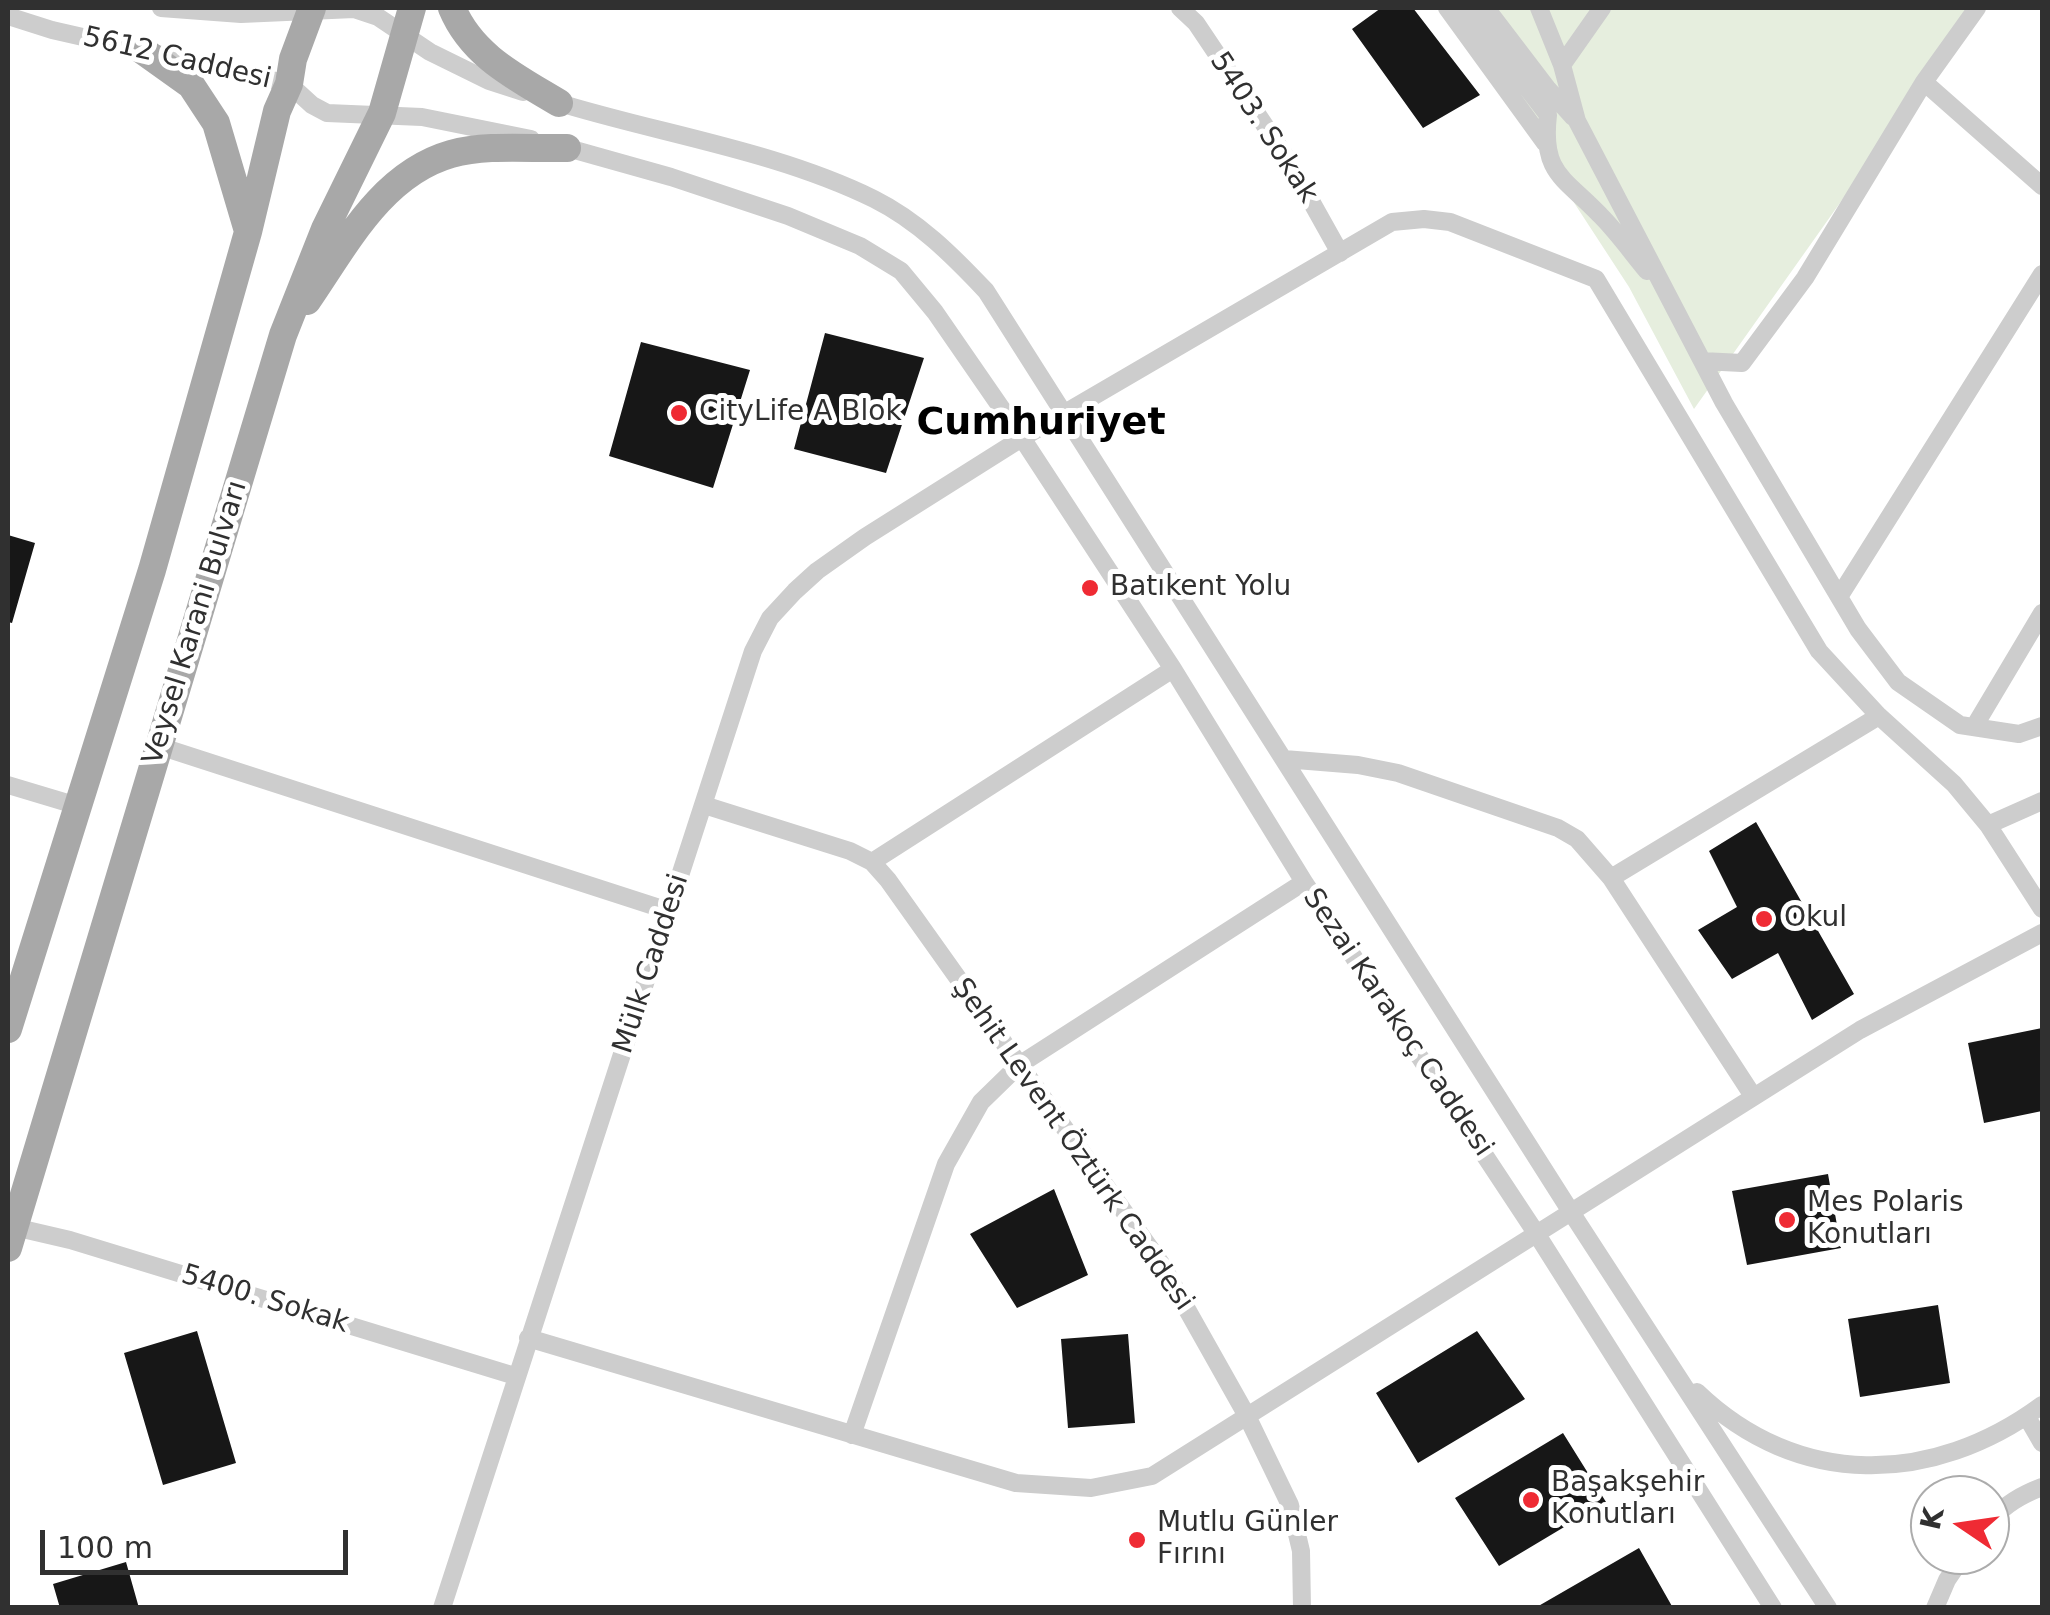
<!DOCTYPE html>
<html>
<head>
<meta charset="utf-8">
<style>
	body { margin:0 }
	#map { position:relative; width:2050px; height:1615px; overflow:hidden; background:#fff; font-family:"DejaVu Sans",sans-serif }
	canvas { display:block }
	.frame { position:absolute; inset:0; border:10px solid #303030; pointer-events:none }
	.north { position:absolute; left:1910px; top:1475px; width:100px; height:100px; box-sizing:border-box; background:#fff; border:2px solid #acacac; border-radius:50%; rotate:283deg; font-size:28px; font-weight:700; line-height:40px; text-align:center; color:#303030 }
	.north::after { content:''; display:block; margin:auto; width:35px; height:45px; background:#ef2b34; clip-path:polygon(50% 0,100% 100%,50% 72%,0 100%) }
	.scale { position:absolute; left:40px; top:1530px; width:308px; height:45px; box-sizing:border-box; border:5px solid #303030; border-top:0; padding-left:12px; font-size:30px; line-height:35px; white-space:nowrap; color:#303030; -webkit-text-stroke:8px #fff; paint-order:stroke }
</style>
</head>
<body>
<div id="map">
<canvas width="2050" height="1615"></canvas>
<div class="frame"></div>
<div class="north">K</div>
<div class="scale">100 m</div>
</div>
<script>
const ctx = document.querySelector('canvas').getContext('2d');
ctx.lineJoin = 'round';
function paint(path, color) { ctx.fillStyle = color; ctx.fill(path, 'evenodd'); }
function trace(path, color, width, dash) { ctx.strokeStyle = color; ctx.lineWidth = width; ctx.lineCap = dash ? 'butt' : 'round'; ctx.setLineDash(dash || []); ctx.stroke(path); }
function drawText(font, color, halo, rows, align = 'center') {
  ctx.font = font + ' "DejaVu Sans",sans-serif'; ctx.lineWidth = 10; ctx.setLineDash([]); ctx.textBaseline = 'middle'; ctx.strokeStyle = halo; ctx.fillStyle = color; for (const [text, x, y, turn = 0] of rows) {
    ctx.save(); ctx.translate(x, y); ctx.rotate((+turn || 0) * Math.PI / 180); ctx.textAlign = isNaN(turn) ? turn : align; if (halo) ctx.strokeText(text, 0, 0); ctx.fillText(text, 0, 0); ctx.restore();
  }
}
const green = new Path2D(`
	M1437,8H1978L1694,409L1629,287L1498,86Z`);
const building = new Path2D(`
	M1381,8H1413L1480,95L1423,128L1352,29Z
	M825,333L924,358L886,473L794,449Z
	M641,342L750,370L713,488L609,456Z
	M8,535L35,543L12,623L8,622Z
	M1756,822L1854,994L1812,1020L1778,953L1732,979L1698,930L1737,907L1709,851Z
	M2042,1028V1111L1984,1123L1968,1043Z
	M1828,1174L1841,1248L1747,1265L1732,1191Z
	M1054,1189L1088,1275L1017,1308L970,1234Z
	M1938,1305L1950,1383L1860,1397L1848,1319Z
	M197,1331L236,1463L163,1485L124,1353Z
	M1477,1331L1525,1399L1418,1463L1376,1393Z
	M1128,1334L1135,1423L1068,1428L1061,1339Z
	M1563,1433L1606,1502L1499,1566L1455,1498Z
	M1639,1548L1673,1608H1535Z
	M126,1562L139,1608H60L53,1584Z`);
const minor = new Path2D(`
	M161,8L241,14L354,9L378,17L430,52L489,81L523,92
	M1180,8L1196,23L1288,160L1340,253
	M1447,8L1545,143
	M1466,8L1548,115C1541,174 1565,178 1600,215C1617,232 1632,253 1647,271
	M1486,8L1547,88L1573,117
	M1539,8L1562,65L1577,121L1724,403L1858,629L1898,682L1960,725L2019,734L2042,726
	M8,16L52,30L289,84L312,105L327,113L422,117L531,139
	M1562,65L1602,8
	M1924,82L2042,186
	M553,101C659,134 774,150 874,199C918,221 952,255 986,291L1571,1212L1828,1608
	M557,145L671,177L788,216L860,246L901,271L935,312L1022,438L1173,669L1304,882L1536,1233L1773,1608
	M1702,361L1742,363L1805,278L1924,82L1977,8
	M1839,597L2042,274
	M1974,727L2042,613
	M159,746L669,911
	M1284,759L1358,765L1398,773L1558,828L1577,839L1611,878L1753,1096
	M8,785L78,806
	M704,805L850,851L872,862L888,880L1162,1265L1247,1416L1290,1505L1301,1551L1302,1608
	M1988,825L2042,801
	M872,862L1173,669
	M1611,878L1879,716
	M14,1227L70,1240L515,1376
	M528,1338L1016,1483L1091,1488L1152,1476L1860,1030L2042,933
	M1697,1392C1798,1489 1932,1486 2042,1405
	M2027,1417L2042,1443
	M852,1435L946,1164L981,1102L1019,1065L1304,882
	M1990,1521C2006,1504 2021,1495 2042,1487
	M442,1608L753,651L770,618L795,591L817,571L865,537L1022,438L1392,222L1424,219L1450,222L1596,279L1819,651L1879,716L1954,784L1988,825L2042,909
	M1935,1608L1947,1580L1964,1555`);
const primary = new Path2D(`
	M452,8C472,56 516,77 559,103
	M142,50L191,85L216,123L248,231
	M307,301C345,246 381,174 451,154C487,144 529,149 567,148
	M8,1029L152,570L248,232L277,111L289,84L293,59L312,8
	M8,1248L283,335L325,229L382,113L412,8`);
const markers = [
	[679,413,10,"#ef2b34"],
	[1090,588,10,"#ef2b34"],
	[1764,919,10,"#ef2b34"],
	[1787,1220,10,"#ef2b34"],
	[1531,1500,10,"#ef2b34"],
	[1137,1540,10,"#ef2b34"]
];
const streetNames = [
	["5612 Caddesi",177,59,13],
	["5403. Sokak",1263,128,57],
	["Veysel Karani Bulvarı",196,623,-73],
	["Mülk Caddesi",652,964,-72],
	["Sezai Karakoç Caddesi",1397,1023,56],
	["Şehit Levent Öztürk Caddesi",1072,1145,55],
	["5400. Sokak",265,1300,17]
];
const poiNames = [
	["CityLife A Blok",699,413],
	["Batıkent Yolu",1110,588],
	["Okul",1784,919],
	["Mes Polaris",1807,1204],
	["Konutları",1807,1236],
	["Başakşehir",1551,1484],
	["Konutları",1551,1516],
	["Mutlu Günler",1157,1524],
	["Fırını",1157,1556]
];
const districtNames = [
	["Cumhuriyet",1041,424]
];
paint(green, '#e6eede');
paint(building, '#171717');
trace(minor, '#cdcdcd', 18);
trace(primary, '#a8a8a8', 28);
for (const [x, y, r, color] of markers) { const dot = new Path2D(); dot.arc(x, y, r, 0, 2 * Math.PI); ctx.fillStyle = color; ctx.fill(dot); trace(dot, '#fff', 4); }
drawText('28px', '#303030', '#fff', streetNames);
drawText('28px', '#303030', '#fff', poiNames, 'left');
drawText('bold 38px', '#000', '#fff', districtNames);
</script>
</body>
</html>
